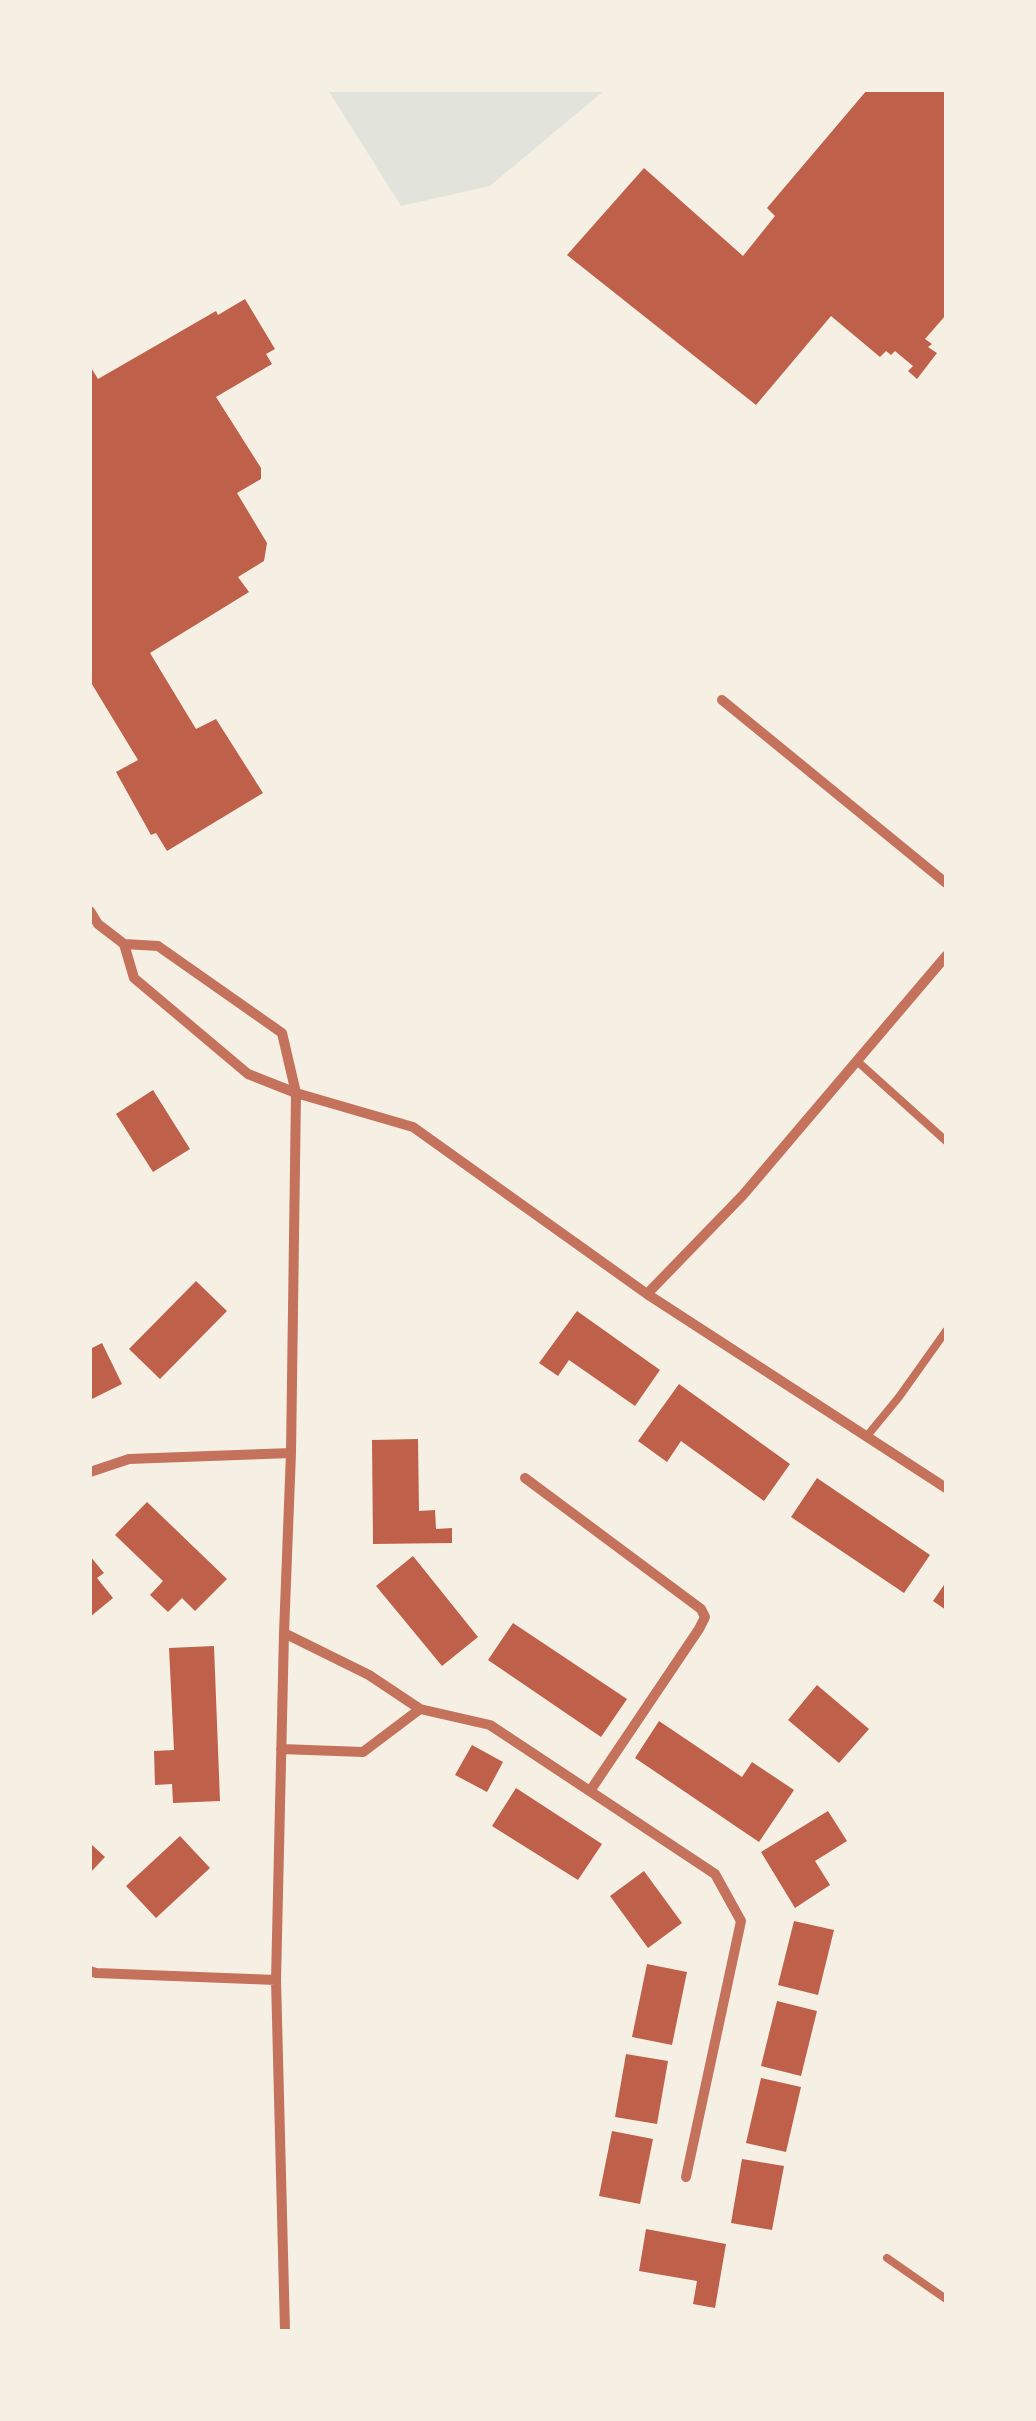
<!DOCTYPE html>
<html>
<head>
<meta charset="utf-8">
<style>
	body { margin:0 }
	#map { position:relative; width:1036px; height:2421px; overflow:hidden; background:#f6efe4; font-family:"Nunito Sans",sans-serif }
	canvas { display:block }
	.frame { position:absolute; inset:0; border:92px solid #f6efe4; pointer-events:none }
</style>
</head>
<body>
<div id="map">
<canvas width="1036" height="2421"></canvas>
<div class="frame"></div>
</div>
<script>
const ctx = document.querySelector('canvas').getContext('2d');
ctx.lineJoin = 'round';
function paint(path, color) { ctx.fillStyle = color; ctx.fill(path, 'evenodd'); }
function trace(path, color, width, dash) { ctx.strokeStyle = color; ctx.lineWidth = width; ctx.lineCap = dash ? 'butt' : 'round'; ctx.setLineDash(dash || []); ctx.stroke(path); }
const green = new Path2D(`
	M328,90H605L490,186L401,206Z`);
const building = new Path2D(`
	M867,90H946V315L925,339L932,344L928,347L937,353L917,379L908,371L913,366L895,351L891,355L886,351L880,357L831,316L756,405L567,255L644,168L743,256L775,216L767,208Z
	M245,299L275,349L266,354L272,364L216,397L261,468V479L237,493L267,543L264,561L238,577L249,592L150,653L196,729L216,719L263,793L167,851L156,833L151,835L116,772L138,760L90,681V366L98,379L216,311L218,315Z
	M153,1090L190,1149L153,1172L116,1114Z
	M196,1281L227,1311L160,1379L129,1349Z
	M577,1311L660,1370L635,1406L569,1360L558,1376L539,1363Z
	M102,1343L122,1384L90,1400V1349Z
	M679,1384L790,1464L764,1501L681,1441L667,1462L638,1441Z
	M418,1439L419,1511L435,1510L436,1529L452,1528V1543L373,1544L372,1440Z
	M817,1478L930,1555L904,1593L791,1517Z
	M147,1502L227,1579L195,1611L182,1598L168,1612L150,1595L163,1581L115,1535Z
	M90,1556L104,1573L97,1578L113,1598L90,1617Z
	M413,1556L478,1637L442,1666L376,1586Z
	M946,1582V1610L933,1601Z
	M513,1623L627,1699L601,1737L488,1660Z
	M214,1646L220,1801L173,1803L172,1784L155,1785L154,1751L174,1750L169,1648Z
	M817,1685L869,1729L839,1763L788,1720Z
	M659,1721L742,1777L752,1762L794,1790L759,1842L635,1758Z
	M472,1745L503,1762L487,1792L455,1775Z
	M516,1788L602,1844L578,1880L492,1826Z
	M828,1811L847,1841L815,1861L830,1885L795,1908L761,1852Z
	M180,1836L210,1868L156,1918L126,1886Z
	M90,1843L105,1857L90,1873Z
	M644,1871L682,1923L648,1948L610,1896Z
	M794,1921L834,1930L818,1995L778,1985Z
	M647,1964L687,1972L672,2045L632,2037Z
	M777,2001L817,2011L801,2076L761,2066Z
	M626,2054L668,2061L657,2124L615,2117Z
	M761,2078L801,2087L786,2152L746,2143Z
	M612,2131L653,2139L640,2204L599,2196Z
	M742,2159L784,2166L772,2230L731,2223Z
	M646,2229L726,2244L715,2308L693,2304L697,2281L639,2271Z`);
const service = new Path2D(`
	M857,1061L946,1141
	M867,1436L899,1397L946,1331
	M887,2258L946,2299`);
const minor = new Path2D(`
	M722,700L946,883
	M90,911L98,924L124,944L158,946L282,1033L296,1093L291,1453L284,1633L276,1980L285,2331
	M124,944L134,978L248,1074L296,1093L413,1127L647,1294L946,1488
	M647,1294L743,1195L946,956
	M90,1472L129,1459L291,1453
	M525,1478L701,1609L705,1617L699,1629L590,1791
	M284,1633L369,1675L420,1709
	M281,1749L363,1752L420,1709L490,1725L715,1874L741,1921L686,2177
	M90,1971L96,1973L276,1980`);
paint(green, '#e2e4dc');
paint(building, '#bf614a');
trace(service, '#c5725c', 8);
trace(minor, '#c5725c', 10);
</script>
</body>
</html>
